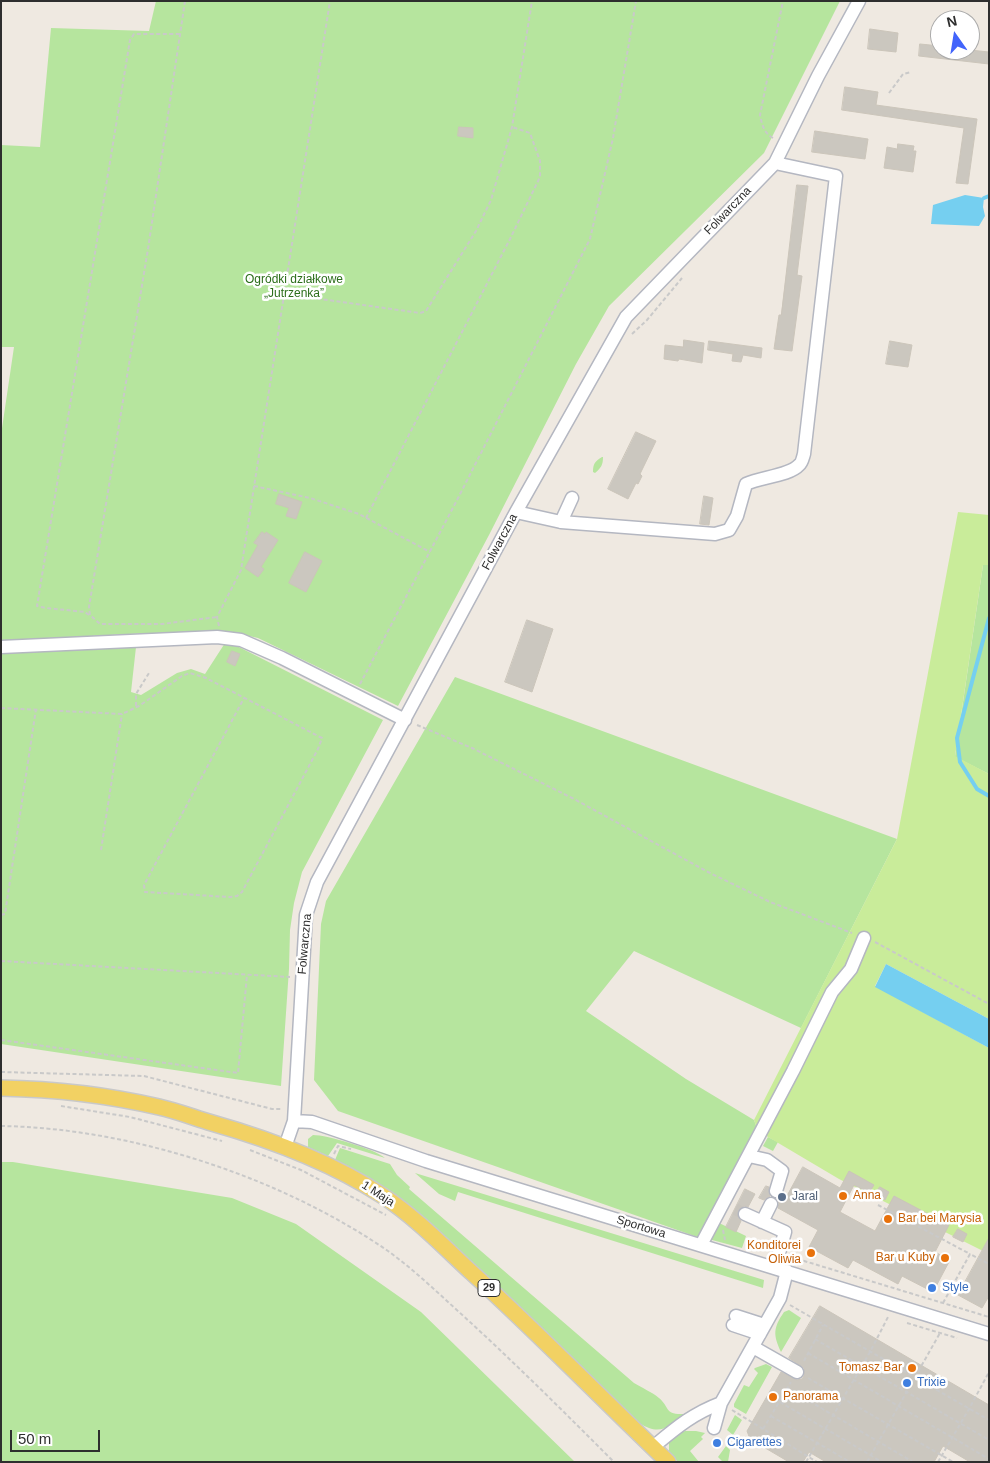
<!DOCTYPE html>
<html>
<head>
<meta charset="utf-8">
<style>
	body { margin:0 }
	#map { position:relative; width:990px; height:1463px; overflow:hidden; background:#efe9e1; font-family:Helvetica,sans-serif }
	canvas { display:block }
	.frame { position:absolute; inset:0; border:2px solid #2e2e2e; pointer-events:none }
	.north { position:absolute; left:930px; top:10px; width:50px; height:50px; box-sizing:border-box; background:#fff; border:1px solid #ababab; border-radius:50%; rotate:347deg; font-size:14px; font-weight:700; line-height:20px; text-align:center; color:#2e2e2e }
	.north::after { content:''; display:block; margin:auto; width:18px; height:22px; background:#4264fb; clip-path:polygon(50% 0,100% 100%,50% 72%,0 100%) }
	.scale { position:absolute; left:10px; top:1430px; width:90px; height:22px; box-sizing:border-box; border:2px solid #2e2e2e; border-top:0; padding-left:6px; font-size:15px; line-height:18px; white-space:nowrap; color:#2e2e2e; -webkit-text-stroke:4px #fff; paint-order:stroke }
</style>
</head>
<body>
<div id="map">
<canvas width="990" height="1463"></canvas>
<div class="frame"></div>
<div class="north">N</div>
<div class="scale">50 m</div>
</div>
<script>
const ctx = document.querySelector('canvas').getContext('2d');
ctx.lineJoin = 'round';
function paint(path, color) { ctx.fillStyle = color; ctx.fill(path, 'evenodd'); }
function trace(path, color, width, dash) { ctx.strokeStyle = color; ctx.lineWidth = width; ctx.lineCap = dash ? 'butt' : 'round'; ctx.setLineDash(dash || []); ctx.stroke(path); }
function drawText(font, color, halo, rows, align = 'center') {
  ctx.font = font + ' Helvetica,sans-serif'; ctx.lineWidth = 5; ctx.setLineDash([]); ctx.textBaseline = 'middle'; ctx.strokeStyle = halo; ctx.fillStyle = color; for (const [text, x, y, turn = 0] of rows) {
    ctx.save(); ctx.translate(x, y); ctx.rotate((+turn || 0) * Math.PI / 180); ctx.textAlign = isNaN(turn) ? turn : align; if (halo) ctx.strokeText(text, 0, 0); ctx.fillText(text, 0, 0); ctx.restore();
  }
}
const green = new Path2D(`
	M156,1H840L764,153L609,306L576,364L489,535L398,706L258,638L227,631L128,634L1,641V435L14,347H1V145L40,147L51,28L149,31Z
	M602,457H603C603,465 601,468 595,473L593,472C593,464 595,461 602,457Z
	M983,565H989V774L955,757Z
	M225,643L233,644L383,720L302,872L294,903L290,930L289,969L281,1086L1,1044V653L93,648L136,647L131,692L141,695L177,673L191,669L205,674Z
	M455,677L897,839L801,1028L634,951L586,1011L686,1079L754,1120L758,1131L703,1239L338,1111L314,1080L321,924L326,901Z
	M313,1135C327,1135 375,1149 385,1158L337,1143L328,1156L308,1147V1139Z
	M768,1137L778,1142L773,1151L763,1146Z
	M340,1148L390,1164L397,1175L410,1187L409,1189L634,1383C642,1388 652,1392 659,1398C670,1407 664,1415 684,1414C667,1428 660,1436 639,1423L408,1205L382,1186L335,1160Z
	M1,1162H13L232,1198L296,1224L421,1312L575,1462H1Z
	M415,1173L764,1280L763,1288L458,1192L455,1201L439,1194Z
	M717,1222L746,1236L742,1248L712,1240L711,1237Z
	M789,1310L801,1318L781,1352C773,1335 773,1328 784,1312Z
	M766,1364L772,1367L746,1414L734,1407V1404L744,1385L749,1387L758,1373L754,1369L755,1368Z
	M735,1415L742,1420L733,1435L727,1430Z
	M685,1431H696L705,1433L701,1437L703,1439L690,1451L699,1462H678L669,1452V1441L680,1433Z
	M726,1446L730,1450L728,1462H723L718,1457Z`);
const pitch = new Path2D(`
	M958,512L989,515V565H983L955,756L989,774V1019L886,964L875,986L989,1048V1254L839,1179L758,1131L754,1120L897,839Z`);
const water = new Path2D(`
	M965,195L984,198L983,207L985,216L979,226L931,224L933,205Z
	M886,964L989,1019V1048L875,987Z`);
const stream = new Path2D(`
	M984,198L989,196
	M989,618L957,738L960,762L977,789L989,796`);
const building = new Path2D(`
	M870,29L898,33L896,52L868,49Z
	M920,44L940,46V50H970L989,52V64L919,56Z
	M845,87L878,92L876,105L977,119L968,184L956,183L964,128L842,110Z
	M459,127L473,128V138L458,136Z
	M815,131L868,139L865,159L812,152Z
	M898,144L914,146L913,151H916L913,172L884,168L887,147L897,149Z
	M797,185L808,186L797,275L802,276L792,351L774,349L779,315H781Z
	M684,340L704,343L702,363L679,359L678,361L664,359L665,345L683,347Z
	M709,341L762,348L761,358L743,355L741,362L732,361L733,354L708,350Z
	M890,341L912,345L908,367L886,364Z
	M636,432L656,441L640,474L642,476L638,484L636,483L628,499L608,489Z
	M279,494L302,502L296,519L286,516L289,508L276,504Z
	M704,496L713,498L709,525L700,524Z
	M262,532L265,534L266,532L278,540L261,567L264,569L258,577L245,568L258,545L254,543Z
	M305,552L322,561L306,592L289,583Z
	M527,620L553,629L532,692L505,682Z
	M232,651L240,654L235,666L227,662Z
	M803,1167L840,1188L849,1171L874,1185L869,1193L854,1185L840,1212L875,1231L894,1196L949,1225L935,1252L950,1260L933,1292L902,1276L898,1284L853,1260L848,1268L809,1247L818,1230L778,1208L779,1203L777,1199L783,1195L786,1197Z
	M766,1186L769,1187L770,1196L764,1200L759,1198Z
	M880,1187L889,1192L885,1200L875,1195Z
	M745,1189L755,1194L748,1207L744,1206L738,1210L737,1215L741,1221L736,1232L726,1227Z
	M958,1229L967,1234L963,1242L953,1237Z
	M989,1238V1296L982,1308L958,1295Z
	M820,1306L989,1405V1462H970L943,1446L934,1462H826L809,1452L803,1462H789L750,1439L747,1431L781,1372L797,1380L802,1379L804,1376V1368L789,1358Z`);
const minorTunnel = new Path2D(`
	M735,1209L745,1214`);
const path = new Path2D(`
	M185,1L148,249L89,607L90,615L100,624H162L217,617
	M889,93L903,74L911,72
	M773,138C764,133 762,125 760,115L783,1
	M285,294L420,313L426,311L476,231L491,200L512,127L532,1
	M632,334L647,320L682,278
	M254,486L310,498L359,514L430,552
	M366,518L510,239L540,177V161L530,133L512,127
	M89,615L85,612L46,608L37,606L130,40L134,34H180
	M219,626L217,617L241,570L330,1
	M360,684L456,502L590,239L613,138L636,1
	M136,706V694L149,673
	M1,708L122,714L139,706L182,676L190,673L206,678L322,738L318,749L242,892L237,896L230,897L145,892L144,885L244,698
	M417,725L472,748L574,799L708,872L770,902L852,933
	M101,850L122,714
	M1,915L5,914L36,709
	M875,942L989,1004
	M1,961L290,977
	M1,1040L238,1073L247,975
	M1,1072L144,1076L272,1109H282
	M61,1106L130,1117L222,1141
	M1,1126C131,1128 281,1177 388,1251C413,1269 436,1291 459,1312C512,1360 563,1411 614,1462
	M250,1150L301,1170L386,1215
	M334,1154L338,1146L351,1149
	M878,1205L970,1254
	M723,1230L725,1240
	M791,1257L989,1317
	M943,1303L970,1254L989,1264
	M790,1305L989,1420
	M907,1323L957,1338
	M815,1339L989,1440
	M808,1353L989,1459
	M804,1361L823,1325
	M808,1378L953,1462
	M787,1388L913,1462
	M780,1402L882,1462
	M732,1410L817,1462
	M771,1416L850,1462
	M763,1429L791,1382
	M806,1462L870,1352L888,1317
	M867,1462L940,1333
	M938,1462L969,1409L989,1372`);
const minor = new Path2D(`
	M516,512L561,522L715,534L729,530L737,516L746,484C760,477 789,476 799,465C802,463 803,457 804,454L836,176L775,163
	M561,522L572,498
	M1,647L217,637L241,640L282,658L405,720
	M294,1121L312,1122L426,1161L989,1334
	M285,1147L294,1121L306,915L317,882L516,512L626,317L775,163L818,76L859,1
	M749,1156L767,1160L782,1171L776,1191
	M745,1214L785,1232L775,1267
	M762,1222L771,1204
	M701,1245L793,1071L832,992L851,969L864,938
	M736,1316L764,1325
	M733,1325L760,1334
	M753,1347L797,1372
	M714,1428L721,1403L780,1298L787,1271
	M653,1447C676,1428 692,1414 721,1403`);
const major = new Path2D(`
	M1,1088C54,1089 107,1095 159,1107C177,1111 195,1118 212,1123C272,1140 331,1162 383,1196C415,1217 443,1246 471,1272C538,1333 602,1399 668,1462`);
const markers = [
	[843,1196,5,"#e8710a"],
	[782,1197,5,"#5c6f8a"],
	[888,1219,5,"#e8710a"],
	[811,1253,5,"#e8710a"],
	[945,1258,5,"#e8710a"],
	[932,1288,5,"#3f7fe0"],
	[912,1368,5,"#e8710a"],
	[907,1383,5,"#3f7fe0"],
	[773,1397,5,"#e8710a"],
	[717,1443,5,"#3f7fe0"]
];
const shields = [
	[489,1288,22]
];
const shieldNames = [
	["29",489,1288]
];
const streetNames = [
	["Folwarczna",728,211,-46],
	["Folwarczna",500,542,-62],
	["Folwarczna",305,944,-85],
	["1 Maja",378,1194,33],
	["Sportowa",641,1227,17]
];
const parkNames = [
	["Ogródki działkowe",294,280],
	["„Jutrzenka”",294,294]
];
const foodNames = [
	["Anna",853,1196],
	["Bar bei Marysia",898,1219],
	["Konditorei",801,1246,"right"],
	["Oliwia",801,1260,"right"],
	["Bar u Kuby",935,1258,"right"],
	["Tomasz Bar",902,1368,"right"],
	["Panorama",783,1397]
];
const serviceNames = [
	["Jaral",792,1197]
];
const shopNames = [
	["Style",942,1288],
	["Trixie",917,1383],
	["Cigarettes",727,1443]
];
paint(green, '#b6e59e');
paint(pitch, '#c9ec9a');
paint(water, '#75cff0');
trace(stream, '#75cff0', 4);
paint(building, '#cbc7bf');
trace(building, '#cbc5ba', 1);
trace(minorTunnel, '#c8c4bd', 12, [12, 6]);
trace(minor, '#b4b7c1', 15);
trace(major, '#c9c9c9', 18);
trace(path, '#c9c9c9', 2, [4, 2.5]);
trace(minor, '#fff', 12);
trace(major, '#f2d163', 15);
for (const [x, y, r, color] of markers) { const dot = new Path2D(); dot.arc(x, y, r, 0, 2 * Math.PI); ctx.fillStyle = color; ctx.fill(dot); trace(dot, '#fff', 2); }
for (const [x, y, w] of shields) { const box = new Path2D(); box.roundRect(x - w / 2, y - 8.5, w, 17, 4); ctx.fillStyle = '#fff'; ctx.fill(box); trace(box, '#2e2e2e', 1); }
drawText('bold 11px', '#2e2e2e', null, shieldNames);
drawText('12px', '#2e2e2e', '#fff', streetNames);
drawText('12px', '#2c6e1b', '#fff', parkNames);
drawText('12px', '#c56008', '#fff', foodNames, 'left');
drawText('12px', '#4e5e75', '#fff', serviceNames, 'left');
drawText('12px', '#366cbe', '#fff', shopNames, 'left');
</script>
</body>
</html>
